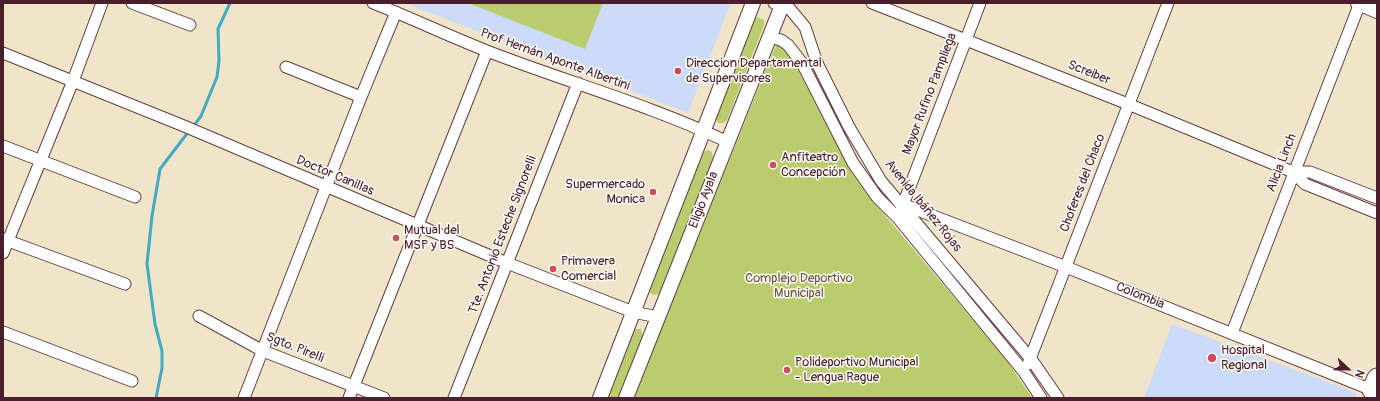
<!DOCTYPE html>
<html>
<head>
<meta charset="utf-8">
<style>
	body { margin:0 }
	#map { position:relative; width:1380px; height:401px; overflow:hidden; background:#f0e5c9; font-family:Pangolin,sans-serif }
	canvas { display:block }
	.frame { position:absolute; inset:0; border:4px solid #4a1f2b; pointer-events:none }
	.north { position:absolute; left:1328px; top:349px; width:40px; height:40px; -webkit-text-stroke:3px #fdfcf7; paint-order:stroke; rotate:112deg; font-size:11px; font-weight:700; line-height:16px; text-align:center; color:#4a1f2b }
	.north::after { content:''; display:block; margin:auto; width:14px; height:18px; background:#4a1f2b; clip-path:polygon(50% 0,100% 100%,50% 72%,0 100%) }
</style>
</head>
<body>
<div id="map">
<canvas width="1380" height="401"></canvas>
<div class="frame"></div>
<div class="north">N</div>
</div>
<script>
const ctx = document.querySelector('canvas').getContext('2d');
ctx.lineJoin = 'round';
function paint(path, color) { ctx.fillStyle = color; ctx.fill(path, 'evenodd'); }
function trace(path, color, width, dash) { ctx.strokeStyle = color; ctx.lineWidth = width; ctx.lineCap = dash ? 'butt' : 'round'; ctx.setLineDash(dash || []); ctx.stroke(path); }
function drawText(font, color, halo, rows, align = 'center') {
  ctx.font = font + ' Pangolin,sans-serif'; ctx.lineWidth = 3; ctx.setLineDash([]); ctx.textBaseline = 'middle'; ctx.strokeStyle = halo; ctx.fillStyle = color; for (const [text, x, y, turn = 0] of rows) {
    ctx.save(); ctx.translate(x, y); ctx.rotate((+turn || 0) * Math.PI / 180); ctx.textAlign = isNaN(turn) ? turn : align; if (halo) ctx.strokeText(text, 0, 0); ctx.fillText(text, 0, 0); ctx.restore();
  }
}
const built = new Path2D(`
	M405,3H731L688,113Z
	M1172,324L1357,393L1355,398H1144Z`);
const green = new Path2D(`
	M468,3H603L585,49Z
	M757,17L764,20V25L727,120L723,123H718L715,118L754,18Z
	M779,44L791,57L852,173L868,195L1008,362L1032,398H633L776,45Z
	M707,150L712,152L713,158L660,292L659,294L653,295L649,291L650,288L702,153Z
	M636,329H641L643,337L619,398H605L633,330Z`);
const stream = new Path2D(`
	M193,127L201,116L217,77L219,61L218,29L230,3
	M156,398L162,368V351L155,324L147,264L152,216L160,169L189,131`);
const minor = new Path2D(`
	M132,3L190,25
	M373,3C411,18 449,36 487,51C567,82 650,105 728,142
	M774,3L790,9L805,27L817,63L849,127L881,181L1031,359L1058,398
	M872,3L1128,104L1293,172L1305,184L1377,213
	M769,37L781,40L788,45L802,63L853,163L877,197L898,218L1024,372L1041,398
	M3,53L184,126L507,263L633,312L658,317
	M286,67L361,97
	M3,146L135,197
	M1293,172H1310L1377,198
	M902,204L1066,267L1372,390L1371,394
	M901,210L980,3
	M3,239L125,284
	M3,253L73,81L102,3
	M199,316L263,351L384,398
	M3,332L132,381
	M1232,333L1360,3
	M1028,364L1168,3
	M244,398L361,97L396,12
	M349,398L487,51
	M454,398L578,83`);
const tertiary = new Path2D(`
	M1358,3L1377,11
	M600,398L753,3
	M626,398L783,3`);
const trunk = new Path2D(`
	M1377,378L1372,390L1377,392`);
const markers = [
	[678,71,4,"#d1495b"],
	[773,165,4,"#d1495b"],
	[653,192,4,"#d1495b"],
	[396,238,4,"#d1495b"],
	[553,269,4,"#d1495b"],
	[1212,358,5,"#d1495b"],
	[787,370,4,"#d1495b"]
];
const streetNames = [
	["Prof Hernán Aponte Albertini",555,60,20],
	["Screiber",1089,73,22],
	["Mayor Rufino Pampliega",930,94,-69],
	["Alicia Linch",1282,163,-69],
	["Doctor Canillas",335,176,23],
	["Choferes del Chaco",1083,183,-69],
	["Eligio Ayala",704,200,-69],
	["Avenida Ibáñez Rojas",923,206,51],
	["Tte. Antonio Esteche Signorelli",503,235,-69],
	["Colombia",1140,296,22],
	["Sgto. Pirelli",295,348,22]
];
const poiNames = [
	["Direccion Departamental",686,64],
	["de Supervisores",686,79],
	["Anfiteatro",781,158],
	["Concepción",781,173],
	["Supermercado",645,185,"right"],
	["Monica",645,200,"right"],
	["Mutual del",404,231],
	["MSP y BS",404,246],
	["Primavera",561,262],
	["Comercial",561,277],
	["Hospital",1221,351],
	["Regional",1221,366],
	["Polideportivo Municipal",795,363],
	["- Lengua Rague",795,378]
];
const parkNames = [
	["Complejo Deportivo",799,279],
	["Municipal",799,294]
];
paint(built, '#ccdbf9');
paint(green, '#bbcc6f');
trace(stream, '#42abc2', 3);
trace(minor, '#633d43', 13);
trace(tertiary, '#633d43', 16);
trace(trunk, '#633d43', 21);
trace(minor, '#fff', 11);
trace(tertiary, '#fff', 14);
trace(trunk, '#fff', 19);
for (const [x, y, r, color] of markers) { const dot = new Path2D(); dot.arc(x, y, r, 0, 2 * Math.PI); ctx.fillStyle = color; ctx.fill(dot); trace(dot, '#fdfcf7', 1.5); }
drawText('13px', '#4a1f2b', '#fdfcf7', streetNames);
drawText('13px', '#4a1f2b', '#fdfcf7', poiNames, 'left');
drawText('13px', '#6c533f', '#fdfcf7', parkNames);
</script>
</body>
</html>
